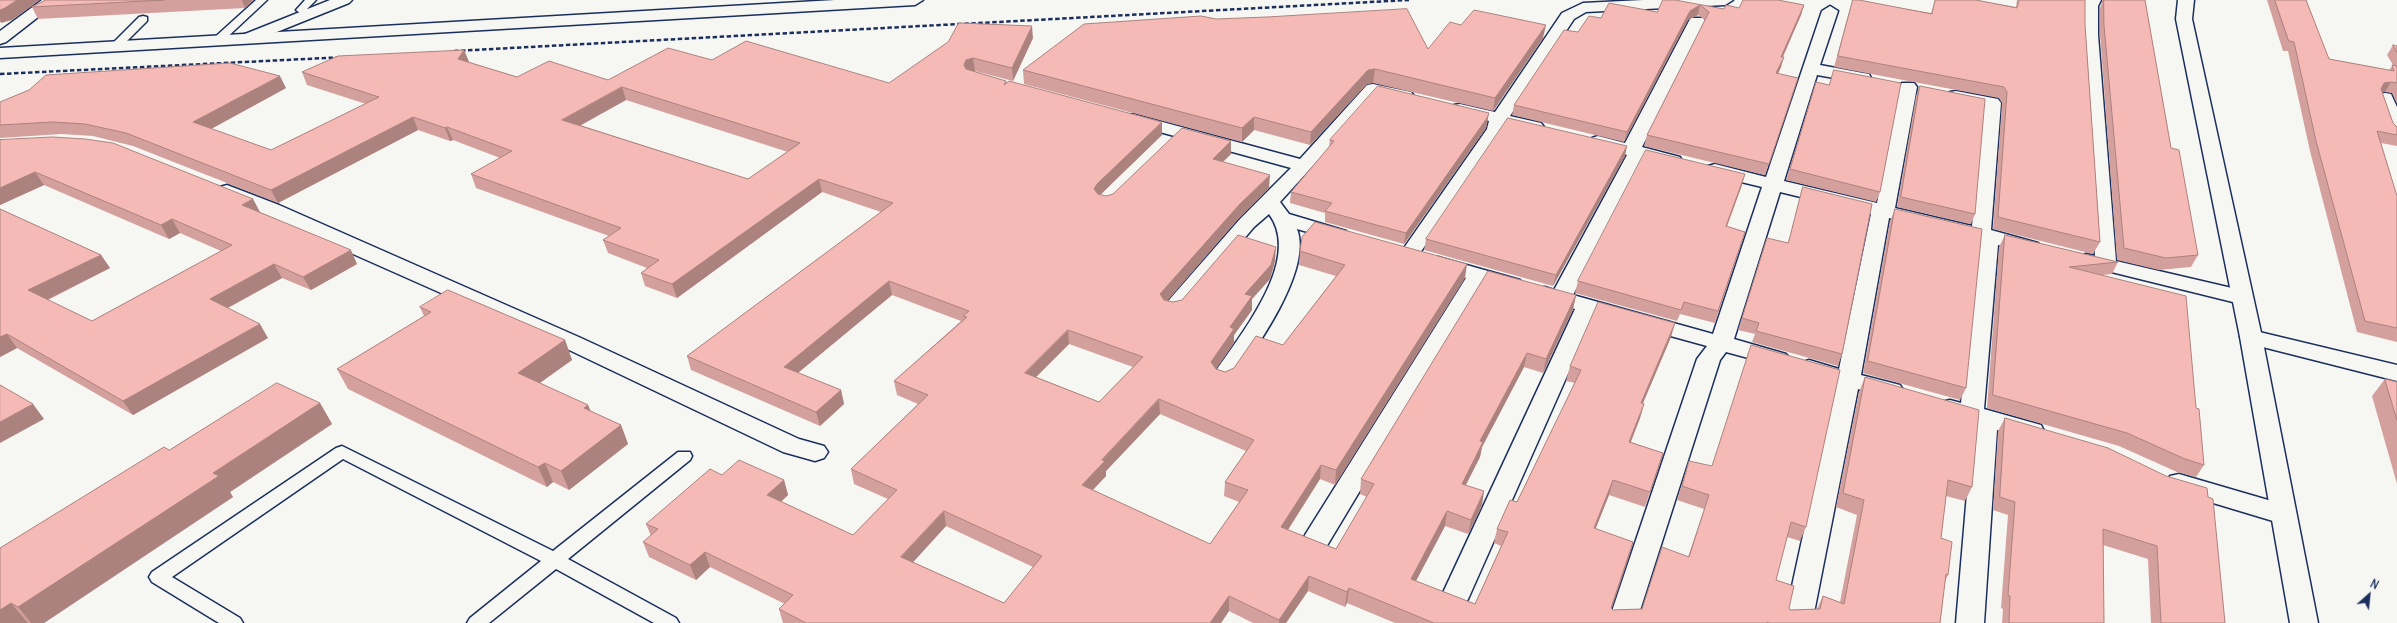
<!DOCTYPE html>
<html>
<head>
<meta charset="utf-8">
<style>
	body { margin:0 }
	#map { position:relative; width:2397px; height:623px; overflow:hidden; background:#f6f6f2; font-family:Delius,sans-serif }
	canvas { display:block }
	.north { position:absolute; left:2349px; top:575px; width:40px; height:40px; -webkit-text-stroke:3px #f6f6f2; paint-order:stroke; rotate:27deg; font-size:11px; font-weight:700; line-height:16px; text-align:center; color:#1b2f5e }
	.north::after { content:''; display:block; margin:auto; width:14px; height:18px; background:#1b2f5e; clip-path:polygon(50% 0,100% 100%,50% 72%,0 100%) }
</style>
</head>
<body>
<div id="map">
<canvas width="2397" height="623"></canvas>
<div class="north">N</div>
</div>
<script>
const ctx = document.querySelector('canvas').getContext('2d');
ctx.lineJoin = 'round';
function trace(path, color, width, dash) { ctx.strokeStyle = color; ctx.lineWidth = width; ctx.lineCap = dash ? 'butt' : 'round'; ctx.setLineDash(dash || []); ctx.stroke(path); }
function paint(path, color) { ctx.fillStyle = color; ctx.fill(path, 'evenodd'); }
const lane = new Path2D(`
	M256,0H267L222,42H214V38Z
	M305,0H316L307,9L313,14L312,16H304L296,10Z
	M143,16L147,17V21L119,49H111V45L139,17Z
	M342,446L553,551L678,452H690L692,456L690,460L568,559L676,618L679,623H654L556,569L489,623H467L470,618L541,561L343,459L172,577L240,618L243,623H219L152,582L149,577L152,572L336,448Z`);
const street = new Path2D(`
	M42,0H60L6,42L0,44V31Z
	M330,0H352L349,3L252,42H240L238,39L240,36Z
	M1643,0H1733L1725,5L1586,12L1574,19L1510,116L1541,123L1544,127L1541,131L1535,132L1506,125L1416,259L1409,261L1402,259L1399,255L1487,129L1489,121L1454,113L1451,109L1454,105L1460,104L1495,112L1562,13L1583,3Z
	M2085,0H2101L2098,6V35L2116,261L2249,292L2252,297L2249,302L2241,304L2079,264L2076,260L2079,256L2086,254L2095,256L2082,35V6Z
	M1830,6L1838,11L1820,65L1863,73L1869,74L1871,78L1869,82L1863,83L1817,75L1784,181L1877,203L1899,87L1902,83H1914L1917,87L1895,208L1972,226L1983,106L1950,100L1947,96L1950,92L1956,91L1998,99L2001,103L1991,230L2038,243L2041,247L2038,251L2031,253L1998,245L1984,409L2041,425L2044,431L2041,437L2032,439L1997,430L1984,623H1956L1973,423L1941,414L1938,408L1941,402L1950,400L1961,403L1978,240L1889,218L1861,375L1900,385L1904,391L1900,397L1892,399L1858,389L1812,623H1784L1836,383L1801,373L1797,368L1801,363L1809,360L1839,369L1871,214L1780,192L1734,339L1786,354L1790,359L1786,364L1778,366L1726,352L1720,360L1636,623H1608L1697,359L1707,346L1594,315L1469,597L1465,605L1455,608L1445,605L1441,597L1575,309L1537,299L1534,294L1537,289L1545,287L1554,290L1627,155L1592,146L1589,142L1592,138L1598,136L1625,143L1689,21L1691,18H1703L1705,21L1642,147L1680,157L1682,161L1680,165L1673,167L1644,159L1573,295L1713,334L1762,187L1708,174L1706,170L1708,166L1715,164L1766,177L1822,11Z
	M1373,84L1411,92L1414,96L1411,100L1405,101L1377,95L1280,202L1289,214L1346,231L1349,235L1346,239L1339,241L1297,229C1313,270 1255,350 1232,382L1224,385L1216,382L1212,377C1237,338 1304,261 1269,214L1254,227L1181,313L1173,315L1165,313L1162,308L1240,219L1291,168L1127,123L1124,119L1127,115L1133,114L1300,159L1367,85Z
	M2385,93L2391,94L2397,107V137L2391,136L2388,132L2376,98L2379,94Z
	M227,185L279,205L581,338L799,439L824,446L828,452L824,458L815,461L783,452L565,348L220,195L217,191L220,187Z
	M1438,257L1520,280L1523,285L1520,290L1512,291L1484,284L1325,549L1315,552L1305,549L1302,542L1305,535L1466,278L1431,267L1428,263L1431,259Z
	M2251,330L2397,365V381L2243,342L2240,337L2243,332Z
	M2179,474L2292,507L2296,514L2292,521L2283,524L2170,490L2166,483L2170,476Z`);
const secondary = new Path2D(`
	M835,0H923L915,5L0,58V48Z
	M2178,0H2194L2192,19L2262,337L2318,623H2290L2240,337L2176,19Z`);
const rail = new Path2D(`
	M454,51L1409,0
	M0,74L346,57`);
const wall = new Path2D(`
	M46,0H253L245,8L38,19L32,7Z
	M1667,0L1724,9L1739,8L1804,5L1801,15L1783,57L1781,67L1778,74L1798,78L1765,175L1644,146L1647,135L1705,20L1698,15L1688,20L1624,142L1512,115L1514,105L1578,32L1601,18L1657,12Z
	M1853,0L1931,13L1935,0H1976L2016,7L2017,0H2085V25L2100,242L2093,254L1993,229L2002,103L1999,98L1834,67L1850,9Z
	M2102,0H2145L2171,148L2198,255L2191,267L2159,270L2117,260L2100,35V8L2102,2Z
	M2267,0H2306L2329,59L2389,70L2393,65L2387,55L2393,45L2397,46V103L2392,93L2385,92H2382L2393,123L2397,127V146L2381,143L2397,196V342L2357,332L2310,151L2288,51H2283Z
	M1461,25L1543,38L1493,111L1373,83L1367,84L1310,145L1254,130L1242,142L1024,84L1023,70L1428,49Z
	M1033,38L1013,81L975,71H973L1006,81L1007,83L1162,135L1100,195L1106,196L1113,194L1231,141V154L1223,162L1269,188L1239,218L1167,301L1173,302L1182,300L1275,261L1270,279L1252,299V310L1234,335V343L1216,369L1225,372L1283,345L1336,276L1299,265L1300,251L1465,278L1335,485L1320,479L1288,530L1336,549L1367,497L1360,494L1361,479L1576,295L1573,309L1543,373L1524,367L1482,447L1480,457L1466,485L1482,506L1468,534L1445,526L1416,581L1475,604L1501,546L1494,543L1497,529L1517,502L1575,383L1566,381L1570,366L1671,337L1643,403L1644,404L1640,418L1631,442L1663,453L1645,507L1609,495L1595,529L1633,542L1611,608L1613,610L1642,609L1688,557L1704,509L1677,500L1689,461L1806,527L1800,541L1787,537L1776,580L1789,608L1790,610L1817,609L1823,596L1840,602L1857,515L1836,507L1859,392L1865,377L1972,487L1965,501L1946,496L1941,538L1948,575L1945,581L1940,623H1395L1347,603L1345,607L1308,591L1286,623H1253L1229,611L1221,623H783L779,609L785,604L710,567L696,580L649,557L643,542L651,536L646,524L722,475L784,480L788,495L781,502L853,535L888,499L854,484L851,469L918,404L897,395L894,381L961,321L892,295L798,373L841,390L844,404L820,426L691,370L687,356L881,212L822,192L677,298L645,286L641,273L647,268L608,253L603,240L609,236L476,188L471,174L500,158L453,140L450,141L418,130L278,203L133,146L93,136L61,134L0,138V102L286,88L211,129L271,150L366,104L307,85L302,72L464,50L469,62L517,77L608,80L712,60L889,83ZM626,100L788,152L748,179L580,125ZM1069,344L1133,367L1099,402L1036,377ZM1160,414L1246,451L1225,482L1224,496L1239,502L1210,544L1093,490L1106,476V471ZM946,526L1033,567L1004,603L913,562Z
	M1816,82L1880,192L1876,202L1786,180Z
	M1920,86L1975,214L1971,224L1897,207L1916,96Z
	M1487,123L1486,128L1404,244L1325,222V213L1290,203L1291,192L1329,147L1330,140Z
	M0,140L253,199L259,212L357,264L311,290L282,278L228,308L268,338L133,415L17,348L0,357V209L101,255L110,268L48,300L92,321L221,251L180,233L169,239L44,185L0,205Z
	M1625,156L1553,286L1424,250L1426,239Z
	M1742,185L1727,227L1745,232L1715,323L1680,314L1677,321L1575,293L1578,281Z
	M1803,187L1842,354L1838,366L1752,342L1755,334L1738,330L1767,238L1788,243L1800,198Z
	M1895,209L1966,388L1960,400L1863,373L1890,221Z
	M2005,235L2118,262L2112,274L2102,275L2196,408L2204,465L2196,477L2177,472L2119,446L1987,408L1999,247Z
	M420,307L565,340L572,360L539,383L588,405L590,411L621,425L628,444L569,490L553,482L547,487L348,389L337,369L424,316Z
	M2385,379L2397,382V484L2372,396Z
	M320,403L332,424L230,492L233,497L44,623H0V548L169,450Z
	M2005,418L2208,497L2225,623H2151L2148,559L2103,545L2104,623H2002L2003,609L2001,608L2008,515L1993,510L1998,431Z`);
const shadedWall = new Path2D(`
	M17,0H40L12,20L1,23L0,21V10Z
	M242,0H253L245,8Z
	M1700,5L1698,15L1688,20L1624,142L1627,132L1690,11Z
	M1804,5L1801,15L1778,67L1781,57Z
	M1546,25L1543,38L1493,111L1495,98Z
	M1032,26L1033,38L1013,81L1012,68Z
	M464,50L469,62L458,59Z
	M1784,57L1781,67L1773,84L1776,73Z
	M973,58L975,71L968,72L964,65L966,60Z
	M1375,69L1373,83L1367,84L1310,145L1311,132L1368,70Z
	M280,76L286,88L200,135L193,122Z
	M2391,82L2385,92L2378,93L2384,83Z
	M622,87L626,100L567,133L562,120Z
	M1489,113L1486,128L1404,244L1406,233Z
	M413,117L418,130L278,203L271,190Z
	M1254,117V130L1242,142V128Z
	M1162,122V135L1098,197L1094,189L1097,184Z
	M447,127L453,140L450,141L445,128Z
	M1231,141V154L1212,172L1213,159Z
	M1627,146L1625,156L1553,286L1556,275Z
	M35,172L44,185L0,205V188Z
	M1745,174L1742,185L1722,238L1726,226Z
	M1270,175L1269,188L1239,218L1161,308L1160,294L1239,205Z
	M819,179L822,192L677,298L672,284Z
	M253,199L260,212L242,205Z
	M172,219L180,233L169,239L161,225Z
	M1276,247L1275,261L1270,279L1252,299V310L1234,335V343L1211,376V362L1230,327L1245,294Z
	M351,250L357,264L311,290L303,277Z
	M101,255L110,268L38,304L28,290Z
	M274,264L282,278L218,313L210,299Z
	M1467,264L1465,278L1335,485L1336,470Z
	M889,281L892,295L788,381L784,367Z
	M1576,295L1573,309L1543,373L1546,359Z
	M1675,323L1671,337L1637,417L1641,403Z
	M260,324L268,338L133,415L123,401Z
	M1068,330L1069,344L1026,387L1025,373Z
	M7,334L17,348L0,357V337Z
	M565,340L572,360L526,393L518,373Z
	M1527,353L1524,367L1482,447L1480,457L1459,498L1462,484L1480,441Z
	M841,390L844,404L820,426L816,412Z
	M1159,399L1160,414L1106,471V476L1083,500L1082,485L1102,460Z
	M320,403L332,424L230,492L233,497L44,623H31L18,607L213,473Z
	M33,404L44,419L0,443V422Z
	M1644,404L1640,418L1625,456L1629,442Z
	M588,405L596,424L584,408Z
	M621,425L628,444L569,490L561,471Z
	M1663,453L1659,467L1645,507Z
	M545,463L553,482L547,487L538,467Z
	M1321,465L1320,479L1280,542L1281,527Z
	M784,480L788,495L771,510L767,495Z
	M1613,480L1609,495L1590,543L1594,528Z
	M1484,491L1482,506L1468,534L1471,520Z
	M944,511L946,526L905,571L901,557Z
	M1447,511L1445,526L1409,594L1411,579Z
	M1633,542L1629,557L1607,623L1611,608Z
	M705,552L710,567L696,580L690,565Z
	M1309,576L1308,591L1286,623H1279V620Z
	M1349,588L1347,603L1345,607L1347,592Z
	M1229,596V611L1221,623H1210Z
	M11,603L28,623H0V610Z`);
const building = new Path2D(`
	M0,0H17L5,8L0,10Z
	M46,0H164L32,7Z
	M1663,0H1675L1724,9L1726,5L1739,8L1743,0H1778L1804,5L1781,57H1784L1776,73L1798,78L1769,164L1647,135L1709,12L1700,5L1690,11L1627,132L1514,105L1564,30L1578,32L1589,16L1601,18L1609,3L1657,12Z
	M1853,0H1859L1932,14L1935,0H1976L2017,8L2019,0H2085V25L2100,242L1998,217L2007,92L2004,87L1838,56Z
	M2104,0H2145L2171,148L2179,150L2198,255L2166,258L2124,248L2104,25Z
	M2275,0H2306L2329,59L2394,71L2392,65L2397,66V83L2391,82L2384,83L2381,89L2393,123L2397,127V135L2377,131L2397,196V328L2365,321L2316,141L2294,42L2289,41Z
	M1407,9L1428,49L1450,22L1461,25L1474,10L1546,25L1495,98L1375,69L1368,70L1311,132L1254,117L1242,128L1023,70L1084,24L1201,16L1216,19L1267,17Z
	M959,23L1032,26L1012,68L973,58L966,60L964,65L966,69L1006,81L1004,85L1009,81L1162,122L1097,184L1094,189L1098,194L1106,196L1113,194L1182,128L1231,141L1213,159L1270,175L1239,205L1160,294L1164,300L1173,302L1182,300L1238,235L1276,247L1271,265L1245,294L1252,296L1230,327L1234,329L1211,362L1216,369L1225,372L1234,368L1256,336L1283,345L1345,265L1300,251L1302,237L1315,222L1467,264L1336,470L1321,465L1281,527L1336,549L1374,484L1361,479L1488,271L1576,295L1546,359L1527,353L1480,441L1483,442L1462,484L1484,491L1471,520L1447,511L1411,579L1475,604L1508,532L1497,529L1510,500L1517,502L1581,370L1570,366L1598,302L1675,323L1641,403L1644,404L1629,442L1663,453L1650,492L1613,480L1594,528L1633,542L1611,608L1613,610L1642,609L1662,547L1689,557L1709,495L1682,486L1689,461L1712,466L1751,345L1840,370L1806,527L1791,522L1776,580L1794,586L1789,608L1790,610L1820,609L1823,596L1844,604L1864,500L1843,493L1865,377L1979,410L1972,487L1948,480L1941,538L1952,542L1948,575L1946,574L1940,623H1769L1767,622V623H1434L1349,588L1347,592L1309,576L1279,620L1229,596L1210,623H806L779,609L793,595L705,552L690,565L643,542L658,529L646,524L710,469L722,475L739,460L784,480L767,495L853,535L897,490L851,469L928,395L894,381L967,317L963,316L969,311L889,281L784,367L841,390L816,412L687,356L893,203L819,179L672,284L641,273L659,260L603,240L621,228L471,174L512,151L447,127L445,128L413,117L271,190L126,133L85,124L53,122L0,125V102L29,90L46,75L230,63L280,76L193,122L271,150L379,97L302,72L338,56L464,50L458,59L517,77L549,61L608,80L668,48L712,60L746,41L889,83L948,42ZM622,87L800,143L748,179L562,120ZM1068,330L1143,357L1099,402L1025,373ZM1159,399L1254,440L1225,482L1248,490L1210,544L1082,485L1105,461L1102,460ZM944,511L1042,556L1004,603L901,557Z
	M2393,45L2397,46V52Z
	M1834,70L1901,83L1880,192L1790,169L1816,82L1829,85Z
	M1378,86L1489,113L1487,118L1406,233L1325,211L1332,203L1291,192L1334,141L1330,140Z
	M1920,86L1985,99L1975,214L1901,197Z
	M1508,118L1627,146L1556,275L1426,239Z
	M53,137L85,139L113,143L253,199L242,205L351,250L303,277L274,264L210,299L260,324L123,401L7,334L0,337V209L101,255L28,290L92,321L232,245L172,219L161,225L35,172L0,188V140Z
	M1646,150L1745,174L1726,226L1745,232L1718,311L1684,302L1681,310L1578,281Z
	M1803,187L1872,204L1842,354L1756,331L1759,323L1742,318L1767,238L1788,243Z
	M1895,209L1982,229L1966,388L1868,361Z
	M2005,235L2118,262L2069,267L2186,296L2196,408L2199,409L2204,465L2185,459L2127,433L1993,395Z
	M448,290L565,340L518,373L588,405L584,408L621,425L561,471L545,463L538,467L337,369L431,312L420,307Z
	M2385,379L2397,382V420Z
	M277,383L320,403L213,473L219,476L18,607L11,603L0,610V548L164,447L169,450Z
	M0,385L33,404L0,422Z
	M2005,418L2108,448L2166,476L2207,488L2208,497L2213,499L2225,623H2161L2157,546L2103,529L2104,623H2009L2010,596L2008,595L2015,502L2000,497Z`);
trace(lane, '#1b2f5e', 3);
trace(street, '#1b2f5e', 3);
trace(secondary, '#1b2f5e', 3);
paint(lane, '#f6f6f2');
paint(street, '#f6f6f2');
paint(secondary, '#f6f6f2');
trace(rail, '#1b2f5e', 2.5, [4.5, 2.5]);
paint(wall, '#d4a09d');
paint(shadedWall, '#ac827f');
paint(building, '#f6bab6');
trace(building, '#ac827f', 1);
</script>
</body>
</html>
